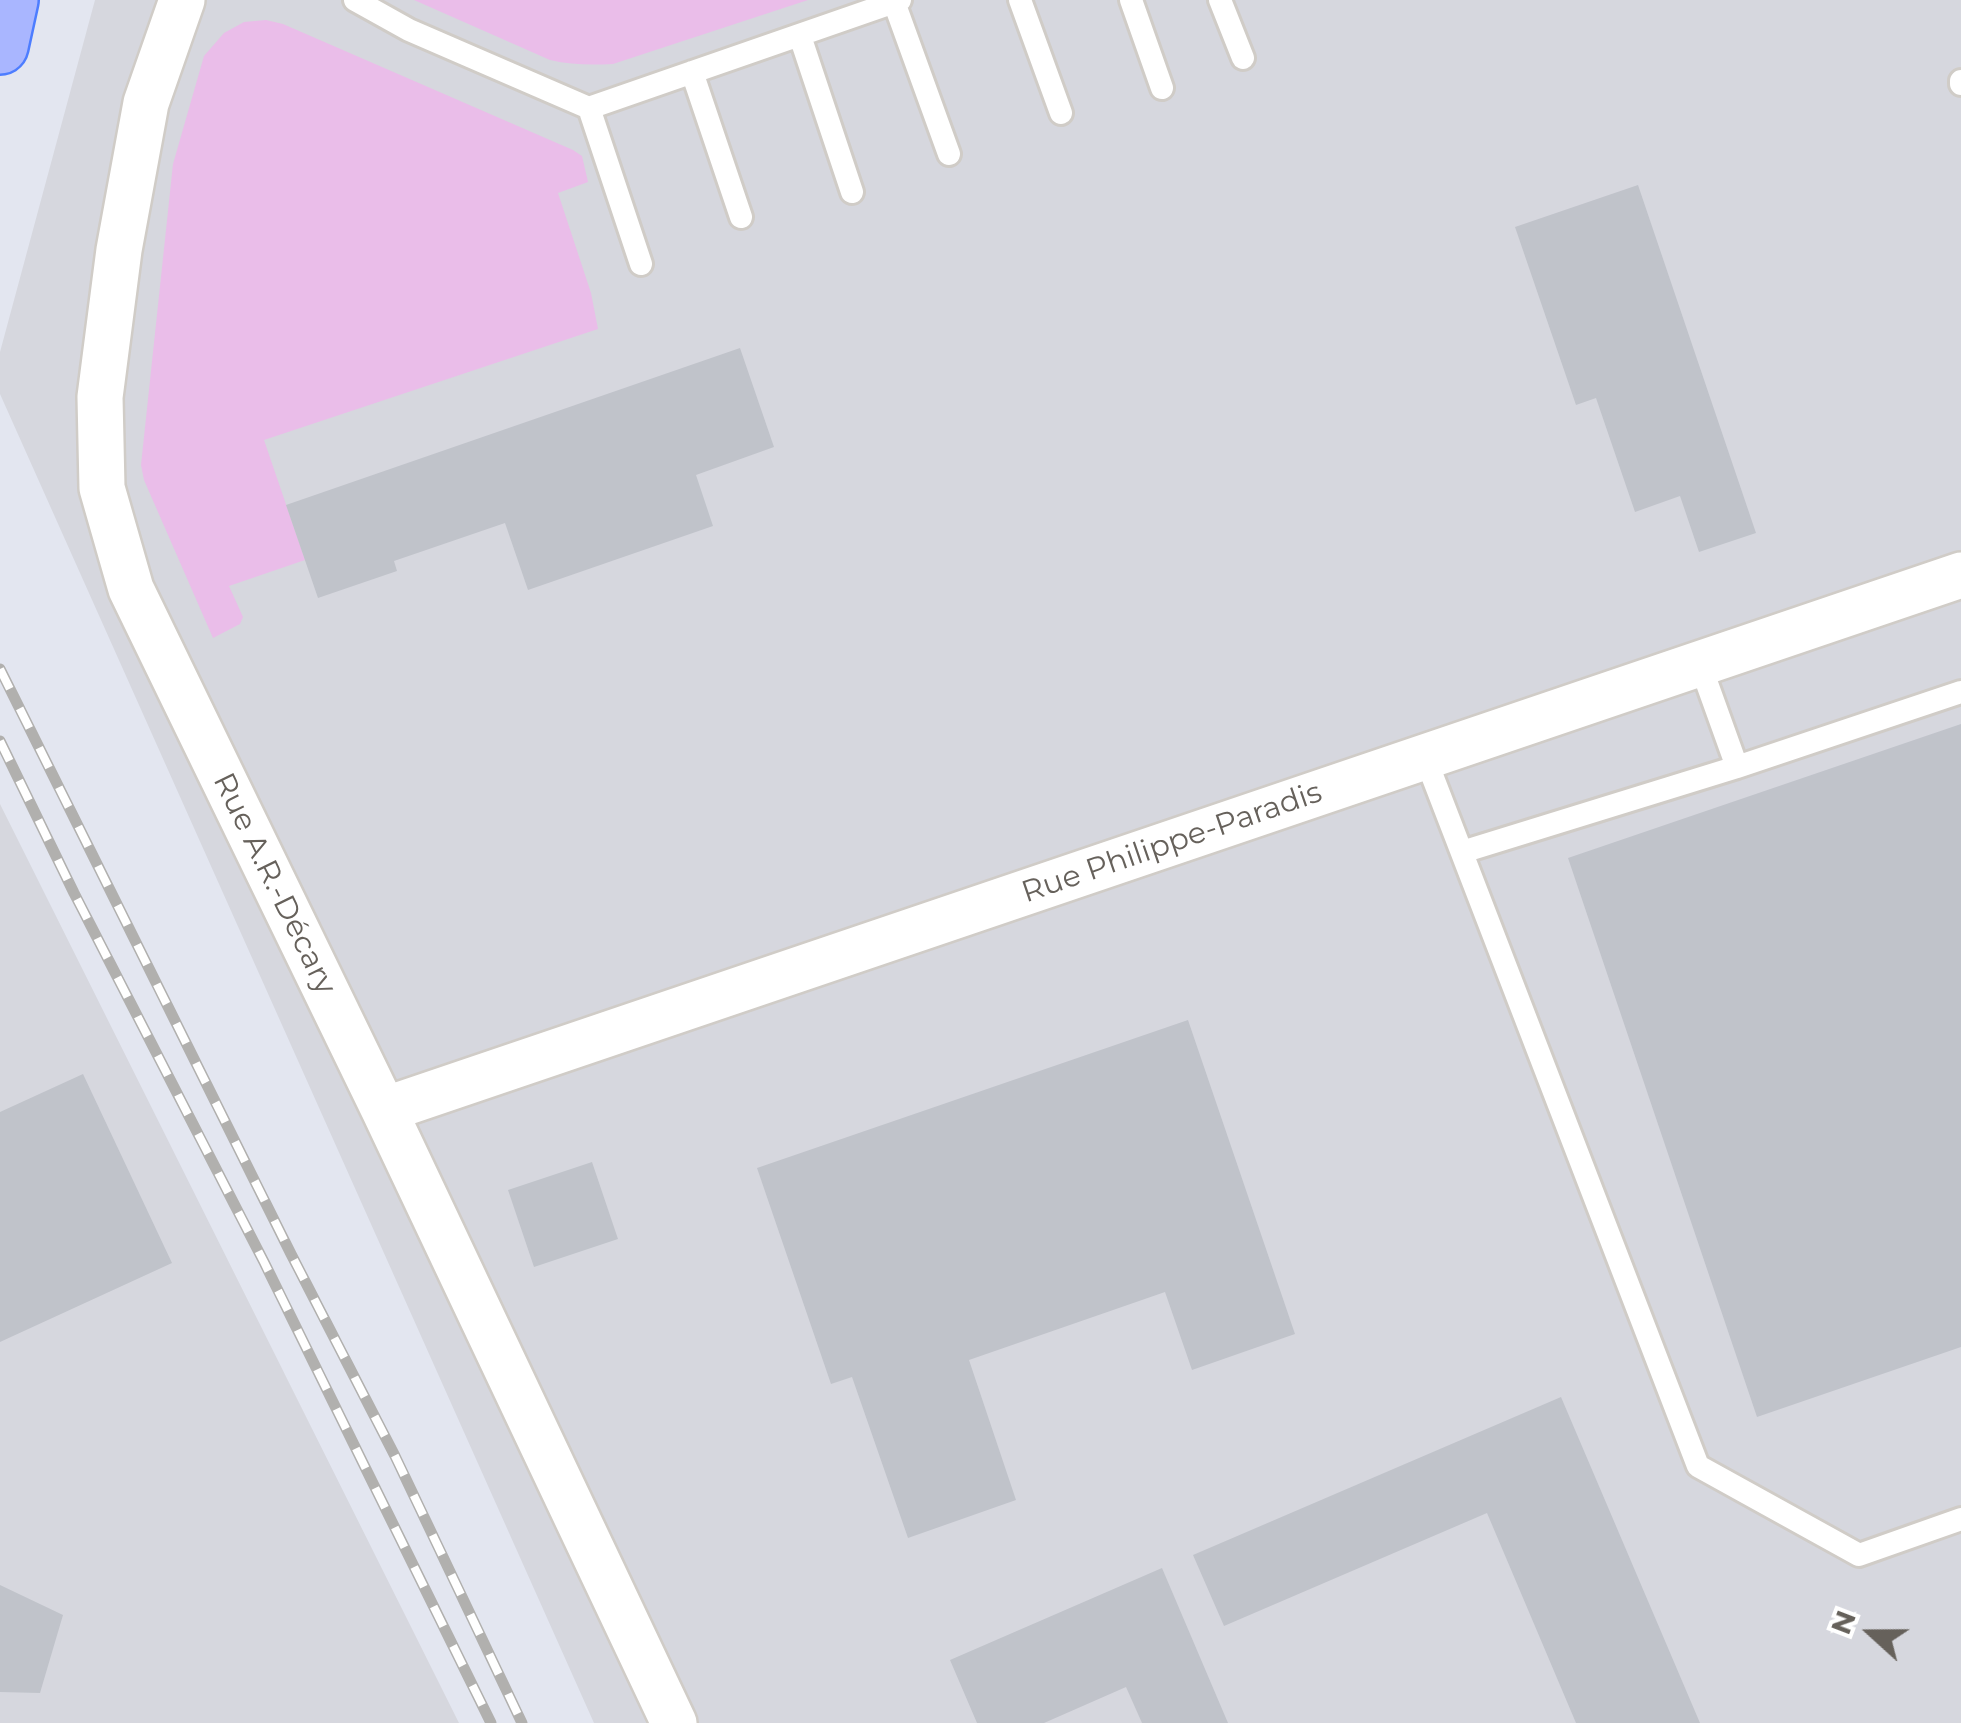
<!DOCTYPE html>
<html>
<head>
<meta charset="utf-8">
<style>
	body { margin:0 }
	#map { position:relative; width:1961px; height:1723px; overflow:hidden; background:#e3e6f0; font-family:Montserrat,sans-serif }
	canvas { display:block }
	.north { position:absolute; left:1821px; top:1583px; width:100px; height:100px; -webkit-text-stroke:8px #fff; paint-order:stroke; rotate:291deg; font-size:28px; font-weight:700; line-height:40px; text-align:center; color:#66615b }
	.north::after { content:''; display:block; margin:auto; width:35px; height:45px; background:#66615b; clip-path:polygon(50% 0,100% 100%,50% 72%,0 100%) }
</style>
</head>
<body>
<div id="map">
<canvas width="1961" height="1723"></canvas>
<div class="north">N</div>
</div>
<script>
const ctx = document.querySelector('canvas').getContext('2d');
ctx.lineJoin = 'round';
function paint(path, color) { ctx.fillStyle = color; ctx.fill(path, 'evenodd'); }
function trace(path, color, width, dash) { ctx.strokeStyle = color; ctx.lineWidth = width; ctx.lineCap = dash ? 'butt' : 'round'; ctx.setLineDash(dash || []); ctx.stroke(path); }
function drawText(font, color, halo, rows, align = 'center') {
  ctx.font = font + ' Montserrat,sans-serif'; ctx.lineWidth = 9; ctx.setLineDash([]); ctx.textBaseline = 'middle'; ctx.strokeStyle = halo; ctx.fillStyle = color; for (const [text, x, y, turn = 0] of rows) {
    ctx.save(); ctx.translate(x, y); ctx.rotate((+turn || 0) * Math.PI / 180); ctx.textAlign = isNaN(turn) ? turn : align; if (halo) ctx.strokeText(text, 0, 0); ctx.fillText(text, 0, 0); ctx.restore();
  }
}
const industrial = new Path2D(`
	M95,0H1961V1723H594L0,394V352Z
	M0,804L459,1723H0Z`);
const green = new Path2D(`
	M414,0H808L613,64C591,65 571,65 550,60Z
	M266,20L283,24L573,150L582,156L588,182L558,193L591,293L598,329L264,440L305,560L229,586L243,617L240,624L213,638L144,480L141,465L173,164L204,56L224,33L244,22Z`);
const building = new Path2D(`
	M1638,185L1756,533L1699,552L1680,496L1635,512L1596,398L1576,405L1515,227Z
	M740,348L774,447L696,475L713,526L528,590L505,523L394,561L397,571L318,598L286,505Z
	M1961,724V1347L1757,1417L1568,858Z
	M1188,1020L1295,1334L1192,1370L1165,1292L969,1360L1016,1500L908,1538L852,1377L831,1384L757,1168Z
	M83,1074L172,1263L0,1342V1112Z
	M592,1162L618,1239L534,1267L508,1190Z
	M1561,1397L1700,1723H1576L1487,1513L1224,1626L1193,1555Z
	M1162,1568L1228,1723H1142L1126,1687L1044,1723H977L950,1660Z
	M0,1585L63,1615L40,1693L0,1692Z`);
const lane = new Path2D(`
	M355,0L409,30L589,108L900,0
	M1020,0L1061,113
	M1131,0L1162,88
	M1220,0L1243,58
	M894,2L949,154
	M800,36L852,192
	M692,72L741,217
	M1961,81V84
	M589,108L641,264
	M1700,664L1737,767L1961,692
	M1425,757L1698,1466L1859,1555L1961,1519
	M1462,852L1737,767`);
const street = new Path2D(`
	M182,0L146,103L119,250L100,397L102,488L131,589L384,1110L674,1723
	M384,1110L1961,575`);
const primary = new Path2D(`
	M0,46L10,0`);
const rail = new Path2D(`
	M0,669L291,1254L395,1456L522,1723
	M0,741L74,893L264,1262L491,1723`);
const streetNames = [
	["Rue Philippe-Paradis",1172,843,-19],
	["Rue A.R.-Décary",274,884,64]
];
paint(industrial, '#d6d7de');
paint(green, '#eabde9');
paint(building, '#c0c3ca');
trace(lane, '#d0ccc7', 28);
trace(street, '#d0ccc7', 50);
trace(primary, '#4d7dff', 60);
trace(lane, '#fff', 22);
trace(street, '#fff', 45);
trace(primary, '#a9b6ff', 55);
trace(rail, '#b1b0ae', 11);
trace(rail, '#fff', 8, [22]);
drawText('30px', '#66615b', '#fff', streetNames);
</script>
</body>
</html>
